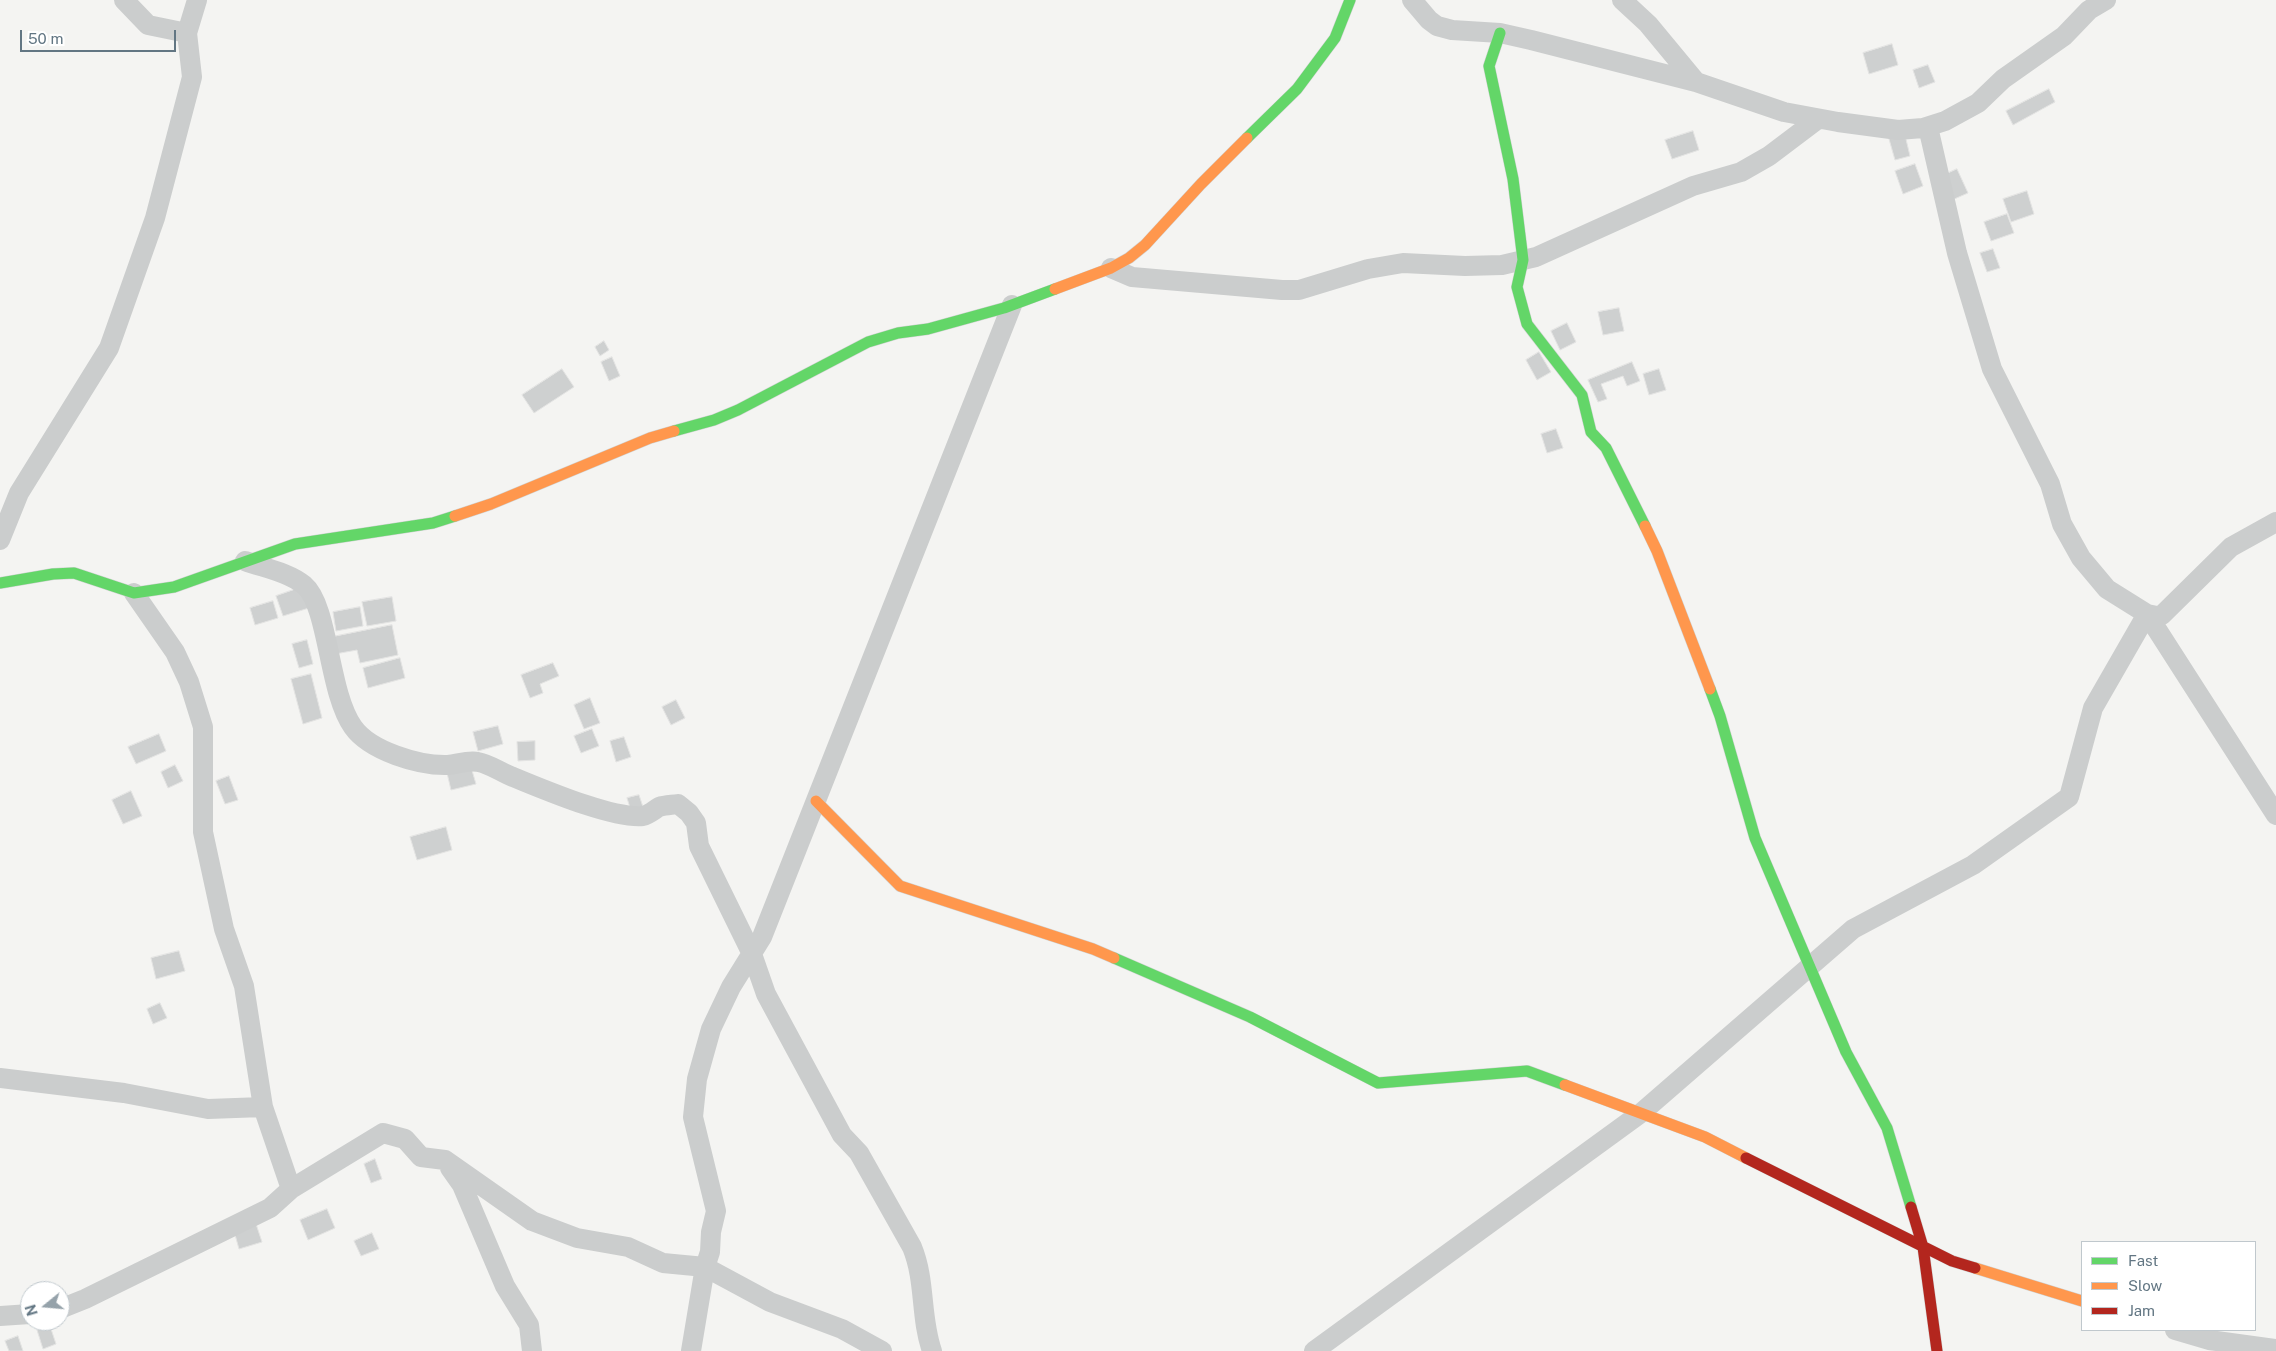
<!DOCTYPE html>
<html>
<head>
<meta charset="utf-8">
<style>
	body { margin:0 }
	#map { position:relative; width:2276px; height:1351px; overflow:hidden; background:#f4f4f2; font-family:"Public Sans",sans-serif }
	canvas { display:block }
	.legend { position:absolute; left:2081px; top:1241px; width:175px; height:90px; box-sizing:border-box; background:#fff; border:1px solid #c0c8cd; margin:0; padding:6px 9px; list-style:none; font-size:15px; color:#627683 }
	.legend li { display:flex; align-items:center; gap:10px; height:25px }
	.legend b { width:25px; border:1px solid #c0c8cd }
	.north { position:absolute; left:20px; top:1281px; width:50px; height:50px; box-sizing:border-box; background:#fff; border:1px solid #c0c8cd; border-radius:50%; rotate:253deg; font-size:14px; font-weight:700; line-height:20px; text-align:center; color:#627683 }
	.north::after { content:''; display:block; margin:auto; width:18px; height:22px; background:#95a2aa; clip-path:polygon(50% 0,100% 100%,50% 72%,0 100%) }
	.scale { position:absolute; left:20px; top:30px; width:156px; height:22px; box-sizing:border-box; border:2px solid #627683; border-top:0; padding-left:6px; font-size:15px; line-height:18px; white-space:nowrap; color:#627683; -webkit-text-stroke:4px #fff; paint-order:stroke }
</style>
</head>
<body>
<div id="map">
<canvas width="2276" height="1351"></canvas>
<ul class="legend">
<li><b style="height:6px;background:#63d668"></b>Fast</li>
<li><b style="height:6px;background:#ff974d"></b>Slow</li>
<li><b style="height:6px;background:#b3261e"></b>Jam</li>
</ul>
<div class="north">N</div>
<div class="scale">50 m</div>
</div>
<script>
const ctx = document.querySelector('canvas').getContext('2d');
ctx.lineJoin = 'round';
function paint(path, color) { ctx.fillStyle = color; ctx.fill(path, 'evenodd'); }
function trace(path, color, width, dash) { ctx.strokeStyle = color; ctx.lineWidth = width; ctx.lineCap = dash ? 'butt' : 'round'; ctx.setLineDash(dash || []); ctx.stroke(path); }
const building = new Path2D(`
	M1892,44L1898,65L1869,74L1863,53Z
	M1928,65L1935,82L1919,88L1913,70Z
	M2049,89L2055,102L2013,125L2006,111Z
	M1693,131L1699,150L1672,159L1665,140Z
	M1905,135L1910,156L1895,160L1889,139Z
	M1915,164L1923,186L1903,194L1895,171Z
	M1957,169L1968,193L1952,200L1940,177Z
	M2027,191L2034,214L2011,222L2003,199Z
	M2007,214L2014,233L1991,241L1984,222Z
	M1993,249L2000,268L1987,272L1980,253Z
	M1619,308L1624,331L1603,335L1598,312Z
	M1567,323L1576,342L1560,350L1551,331Z
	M604,341L609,350L600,356L595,347Z
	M1539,352L1551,372L1537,380L1526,360Z
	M612,357L620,376L609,381L601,362Z
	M1632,362L1640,381L1627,386L1623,376L1601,384L1607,399L1598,402L1588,380Z
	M562,369L574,387L534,413L522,395Z
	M1659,369L1666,390L1649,395L1643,374Z
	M1556,429L1563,448L1547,453L1541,434Z
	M302,587L309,608L283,616L276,596Z
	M392,597L396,621L367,626L362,602Z
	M273,601L278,618L255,625L250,608Z
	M360,607L363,626L336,631L333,612Z
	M392,625L398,655L360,663L357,650L335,654L332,637Z
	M307,640L313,664L299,668L292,644Z
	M400,658L405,678L368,688L363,668Z
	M553,663L559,676L540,684L543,693L530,698L521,675Z
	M311,674L322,718L303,724L291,679Z
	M590,698L600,723L584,729L574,705Z
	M676,700L685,718L671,725L662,707Z
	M498,726L503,744L478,751L473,732Z
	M592,729L599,746L581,753L574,736Z
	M159,734L166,751L136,764L128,747Z
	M624,737L631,757L616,762L610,741Z
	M535,741V760L518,761L517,742Z
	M175,765L183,781L168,788L161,772Z
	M471,767L476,784L451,790L447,773Z
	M229,776L238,800L225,804L216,781Z
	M131,791L142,816L123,824L112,800Z
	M639,795L643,807L631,811L627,798Z
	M446,827L452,850L417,860L410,837Z
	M179,951L185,971L156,979L151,958Z
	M160,1003L167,1018L153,1024L147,1009Z
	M375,1159L382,1179L371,1183L364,1164Z
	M327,1209L335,1228L308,1240L300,1220Z
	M256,1224L262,1242L239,1249L234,1231Z
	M372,1233L379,1249L361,1256L354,1241Z
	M50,1326L56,1344L43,1349L37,1330Z
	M18,1336L23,1351H9L5,1341Z`);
const street = new Path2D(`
	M124,0L148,25L187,33
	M1412,0L1429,20L1437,26L1452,30L1500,33L1531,40L1696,82L1784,112L1838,122L1898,130L1923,128L1945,121L1978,103L2003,79L2064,36L2089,10L2106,0
	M1622,0L1648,24L1696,82
	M1928,127L1957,253L1992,369L2050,484L2062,524L2081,558L2107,589L2147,614L2157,616L2162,615L2231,547L2276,522
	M1111,268L1132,277L1282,290H1299L1368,269L1403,263L1465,266L1502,265L1536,257L1693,186L1741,172L1769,156L1818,119
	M0,540L19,493L109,348L155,218L192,77L187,33L197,0
	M245,561C264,568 288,572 304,585C329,606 328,692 353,727C370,751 419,766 448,765C458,764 468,760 478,762C490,764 502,773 513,777C543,789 612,819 643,816C648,815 654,810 659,807C665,805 672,805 678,804L689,813L696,823L699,846L752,954L766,994L842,1135L859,1153L912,1247C926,1281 920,1317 932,1351
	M134,593L175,652L189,682L203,727V832L224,929L244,986L263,1107
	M2147,614L2276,815
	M0,1078L124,1093L208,1109L263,1107L291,1189L383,1133L405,1139L421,1157L445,1160L532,1221L577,1238L628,1247L663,1263L705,1267L770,1302L842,1329L882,1351
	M450,1168L462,1185L505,1286L529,1325L532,1351
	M60,1309L85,1299L270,1208L291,1189
	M0,1316L30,1314
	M2175,1330L2209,1340L2276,1349
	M691,1351L705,1267L710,1252L711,1232L716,1211L693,1117L697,1079L711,1029L731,987L762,937L1012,305
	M1314,1351L1641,1113L1853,929L1973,865L2069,797L2093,708L2147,614`);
const fast = new Path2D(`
	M1500,33L1489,66L1513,179L1523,260L1517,287L1527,324L1582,395L1591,432L1606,448L1645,526
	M1247,138L1297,89L1335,38L1350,0
	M674,431L714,420L738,410L868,342L898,333L928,329L1004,308L1055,289
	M0,583L53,574L74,573L134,593L174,587L295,544L433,523L455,516
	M1710,689L1720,716L1755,838L1846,1052L1887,1128L1911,1207
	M1114,958L1250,1017L1378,1083L1527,1071L1565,1085`);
const slow = new Path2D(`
	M1055,289L1111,268L1129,258L1145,245L1201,184L1247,138
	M455,516L491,504L650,438L674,431
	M1645,526L1657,551L1710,689
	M816,801L900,886L1093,949L1114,958
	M1565,1085L1705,1137L1746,1158
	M1975,1268L2082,1301`);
const jam = new Path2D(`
	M1746,1158L1952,1261L1975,1268
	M1911,1207L1923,1247L1937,1351`);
paint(building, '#ced0d0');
trace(building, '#e3e3e2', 1);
trace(fast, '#d0d2d2', 12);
trace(slow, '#d0d2d2', 12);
trace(jam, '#d0d2d2', 12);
trace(street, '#cbcdcd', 20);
trace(fast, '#63d668', 11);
trace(slow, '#ff974d', 11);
trace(jam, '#b3261e', 11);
</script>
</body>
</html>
